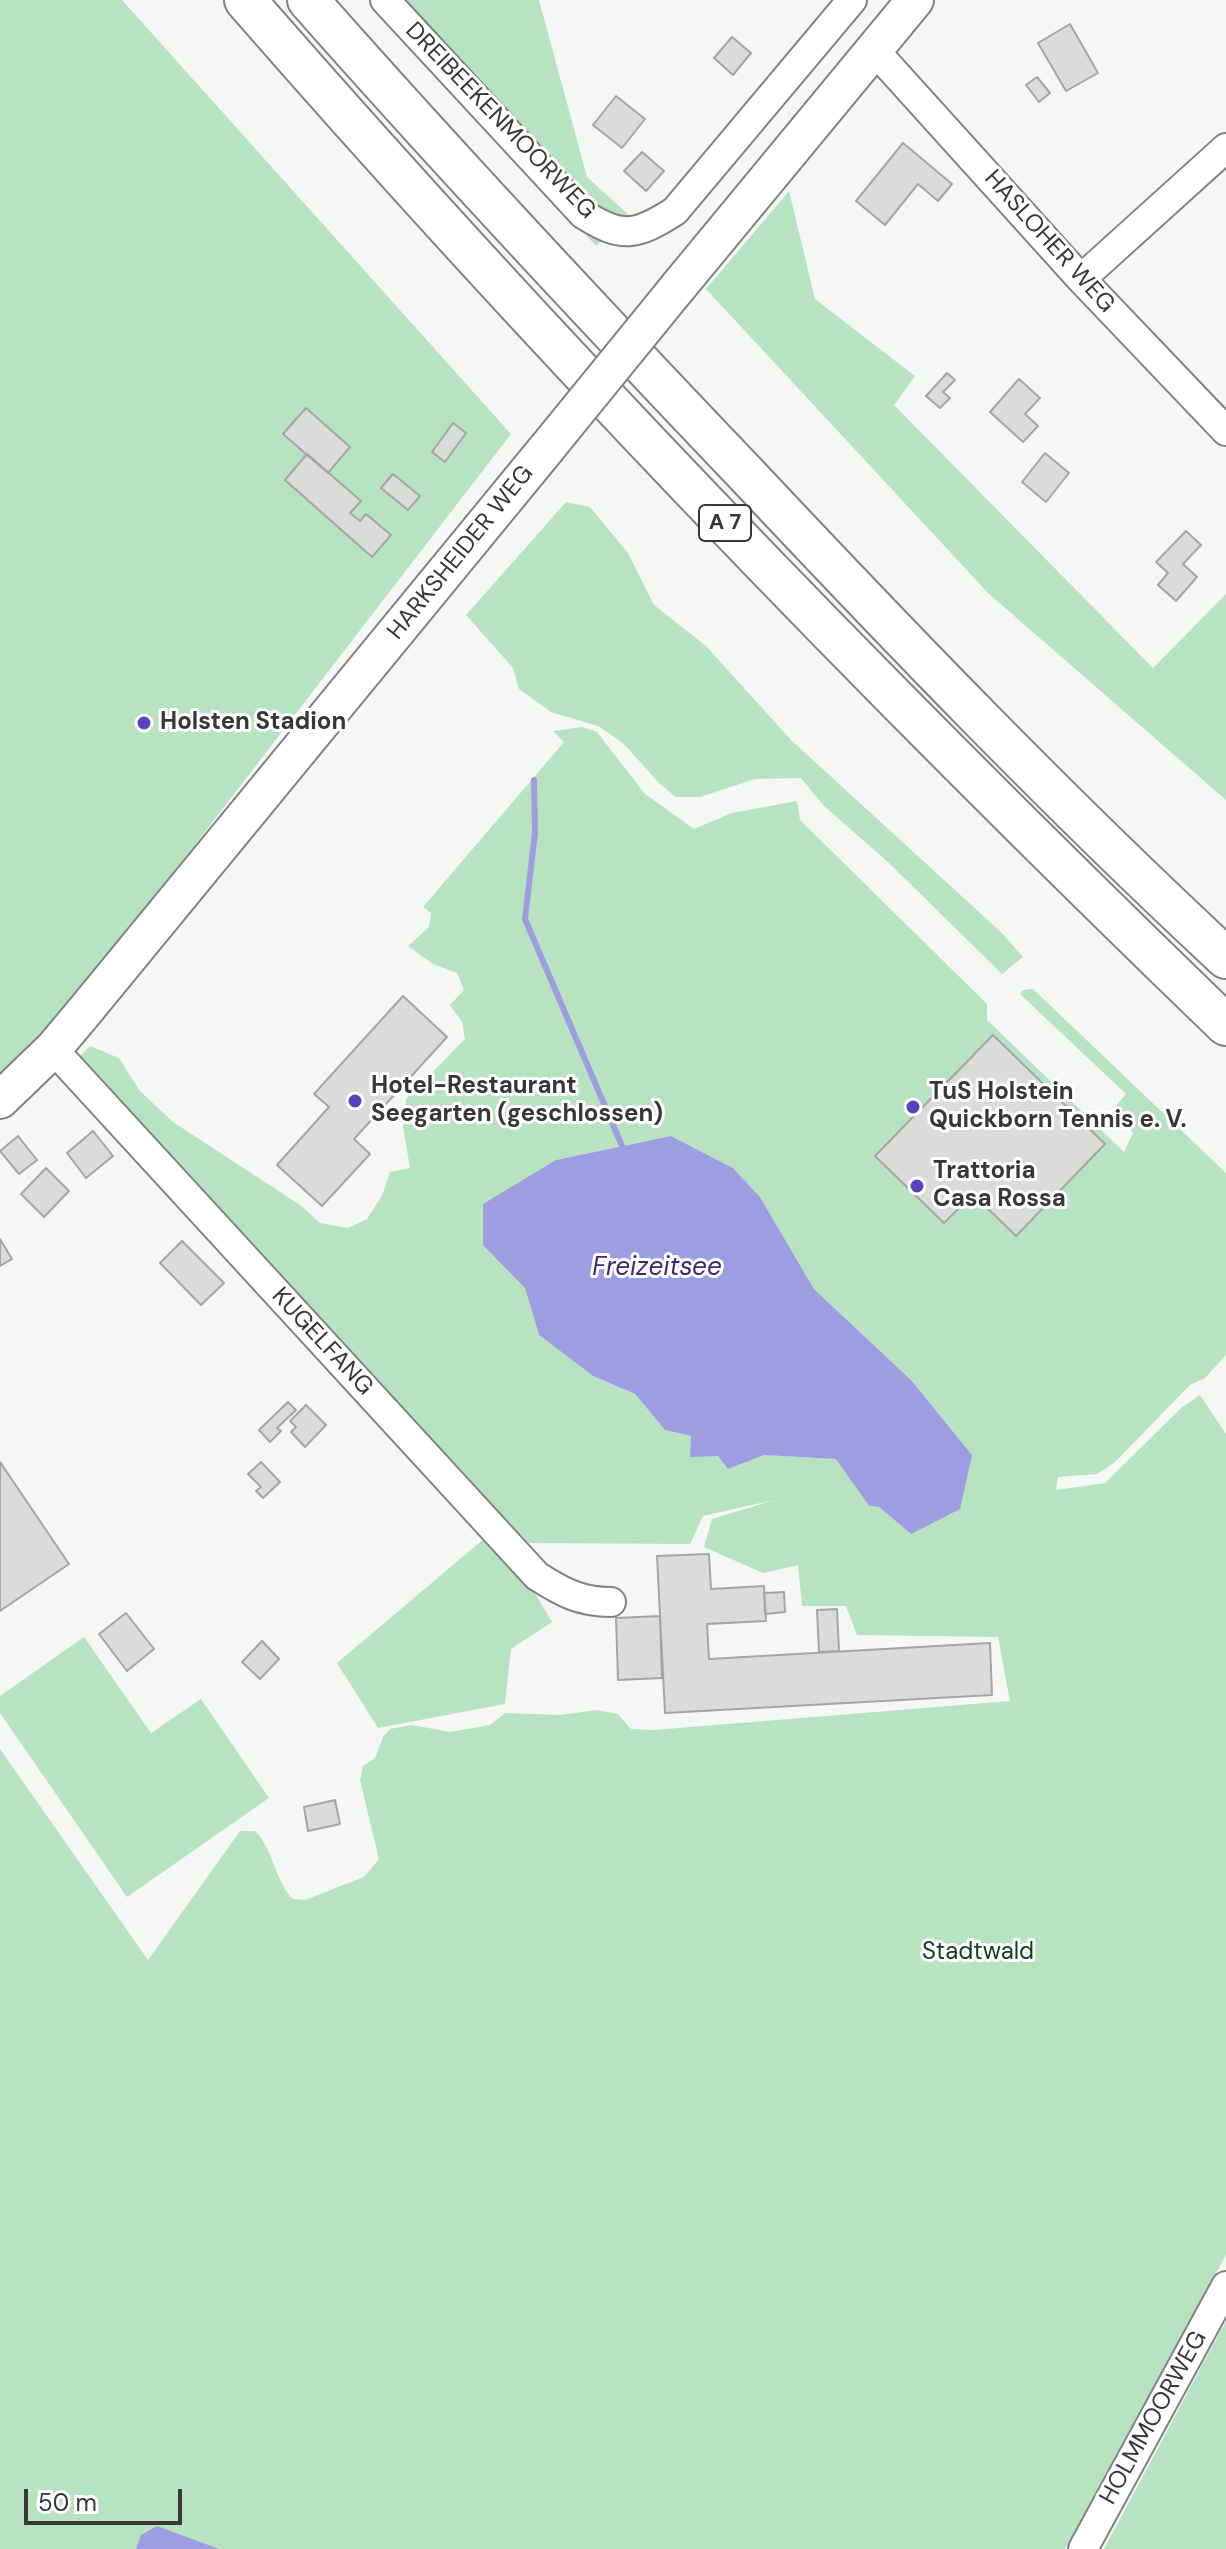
<!DOCTYPE html>
<html>
<head>
<meta charset="utf-8">
<style>
	body { margin:0 }
	#map { position:relative; width:1226px; height:2549px; overflow:hidden; background:#f4f7f4; font-family:"DM Sans",sans-serif }
	canvas { display:block }
	.scale { position:absolute; left:24px; top:2489px; width:158px; height:36px; box-sizing:border-box; border:4px solid #363736; border-top:0; padding-left:10px; font-size:24px; line-height:28px; white-space:nowrap; color:#363736; -webkit-text-stroke:6px #fff; paint-order:stroke }
</style>
</head>
<body>
<div id="map">
<canvas width="1226" height="2549"></canvas>
<div class="scale">50 m</div>
</div>
<script>
const ctx = document.querySelector('canvas').getContext('2d');
ctx.lineJoin = 'round';
function paint(path, color) { ctx.fillStyle = color; ctx.fill(path, 'evenodd'); }
function trace(path, color, width, dash) { ctx.strokeStyle = color; ctx.lineWidth = width; ctx.lineCap = dash ? 'butt' : 'round'; ctx.setLineDash(dash || []); ctx.stroke(path); }
function drawText(font, color, halo, rows, align = 'center') {
  ctx.font = font + ' "DM Sans",sans-serif'; ctx.lineWidth = 6; ctx.setLineDash([]); ctx.textBaseline = 'middle'; ctx.strokeStyle = halo; ctx.fillStyle = color; for (const [text, x, y, turn = 0] of rows) {
    ctx.save(); ctx.translate(x, y); ctx.rotate((+turn || 0) * Math.PI / 180); ctx.textAlign = isNaN(turn) ? turn : align; if (halo) ctx.strokeText(text, 0, 0); ctx.fillText(text, 0, 0); ctx.restore();
  }
}
const green = new Path2D(`
	M0,0H122L511,434L84,989L0,1074Z
	M373,0H539L587,177L630,216L596,246Z
	M789,191L815,299L915,376L894,405L1153,668L1226,594V800L989,594L706,289Z
	M566,502L590,507L628,553L654,605L706,646L791,740L1002,933L1023,957L1002,974L890,864L823,805L801,778L755,779L700,797H676L659,783L623,743L598,726L551,712L519,689L513,668L466,615Z
	M582,727L597,732L645,794L694,829L732,813L797,801L800,820L987,1004V1020L1124,1152L1133,1133L1114,1108L1126,1094L1020,994L1023,990L1033,989L1226,1173V1355L1205,1378L1190,1385L1115,1462L1097,1474L1058,1477L1056,1490L1105,1483L1181,1408L1200,1395L1226,1434V2255L1065,2549H0V1749L148,1960L240,1831H255C274,1850 274,1880 293,1899L305,1900L364,1877L379,1859L360,1780L363,1766L375,1758L383,1737L390,1729L412,1725L450,1732L490,1725L505,1713L560,1715L597,1710L618,1714L631,1729L654,1730L1010,1701L998,1637L857,1635L846,1606H802L798,1565L763,1573L704,1547L712,1519L774,1500L703,1516L690,1544L529,1543L458,1469L427,1453L76,1060L90,1046L119,1058L140,1091L173,1122L300,1205L320,1223L348,1228L367,1219L382,1196L390,1172L410,1168L403,1126L406,1099L465,1039L462,1022L450,1005L464,990L457,973L433,964L408,946L429,927L431,913L423,907L564,742L553,731ZM671,1136L733,1168L760,1197L814,1289L912,1381L972,1455L911,1534L879,1507L869,1506L837,1459L764,1455L728,1469L718,1456L691,1436L665,1430L635,1394L593,1376L539,1335L525,1288L556,1160Z
	M486,1537L531,1586L552,1622L511,1649L505,1704L378,1728L337,1663Z
	M84,1637L151,1733L201,1699L269,1798L127,1897L0,1713V1696Z
	M1226,2322V2549H1104L1221,2330Z`);
const water = new Path2D(`
	M671,1136L733,1168L760,1197L814,1289L912,1381L972,1455L960,1509L911,1534L879,1507L869,1506L836,1459L764,1455L728,1469L718,1456L690,1457L691,1436L665,1430L635,1394L593,1376L539,1335L525,1288L483,1245V1204L556,1160Z
	M157,2526L219,2549H136L141,2535Z`);
const stream = new Path2D(`
	M534,780L535,832L525,919L622,1146`);
const building = new Path2D(`
	M1070,24L1098,73L1066,91L1038,43Z
	M732,37L751,53L733,75L714,58Z
	M1037,77L1050,93L1039,102L1026,85Z
	M616,96L645,119L622,148L593,125Z
	M903,143L952,184L938,201L918,184L885,225L856,201Z
	M642,152L664,171L646,191L624,171Z
	M947,373L955,380L943,392L950,398L940,408L926,396Z
	M1019,379L1040,398L1025,414L1038,426L1023,442L990,412Z
	M306,408L350,447L328,473L283,434Z
	M453,423L466,433L445,462L432,452Z
	M1045,453L1069,473L1046,502L1022,482Z
	M307,454L361,501L350,513L360,521L366,514L391,535L372,557L285,480Z
	M393,474L420,496L408,510L381,488Z
	M1186,531L1201,545L1183,564L1197,577L1176,601L1158,585L1168,573L1156,562Z
	M403,996L447,1037L354,1139L370,1154L322,1206L277,1165L329,1107L314,1094Z
	M993,1035L1105,1144L1016,1236L973,1194L944,1223L875,1156Z
	M93,1131L113,1156L86,1178L67,1153Z
	M18,1136L37,1160L19,1174L0,1151Z
	M46,1168L69,1191L44,1217L21,1194Z
	M0,1239L12,1259L0,1266Z
	M182,1241L224,1283L201,1305L160,1263Z
	M288,1402L296,1410L277,1428L281,1431L270,1442L259,1430Z
	M306,1405L326,1425L305,1447L291,1432L296,1427L290,1421Z
	M0,1462L69,1564L0,1611Z
	M261,1462L280,1482L263,1498L256,1491L261,1487L248,1474Z
	M709,1554L711,1589L764,1586L766,1621L707,1624L709,1659L990,1643L992,1695L665,1713L657,1556Z
	M784,1592L785,1612L765,1614L764,1593Z
	M837,1609L839,1651L819,1652L817,1610Z
	M126,1613L154,1649L127,1671L99,1634Z
	M660,1616L662,1678L618,1680L616,1618Z
	M262,1641L279,1659L260,1679L242,1662Z
	M335,1800L340,1824L308,1831L304,1807Z`);
const minor = new Path2D(`
	M385,0L583,214C622,239 636,236 675,211L852,0
	M875,51L1081,279L1226,431
	M1081,279L1226,148
	M53,1049L537,1576C562,1592 580,1602 611,1602
	M1083,2549L1226,2286`);
const major = new Path2D(`
	M678,287L915,0
	M0,1100L53,1049L84,1012L547,448`);
const highway = new Path2D(`
	M245,0C556,357 886,697 1226,1025
	M308,0C451,162 598,319 747,475C902,640 1060,804 1226,958`);
const majorBridge = new Path2D(`
	M547,448L678,287`);
const markers = [
	[144,723,8,"#5744bc"],
	[355,1101,8,"#5744bc"],
	[913,1107,8,"#5744bc"],
	[917,1186,8,"#5744bc"]
];
const shields = [
	[725,523,52]
];
const shieldNames = [
	["A 7",725,523]
];
const streetNames = [
	["DREIBEEKENMOORWEG",500,121,46],
	["HASLOHER WEG",1049,242,48],
	["HARKSHEIDER WEG",461,553,-51],
	["KUGELFANG",322,1342,47],
	["HOLMMOORWEG",1154,2418,-61]
];
const poiNames = [
	["Holsten Stadion",160,723],
	["Hotel-Restaurant",371,1087],
	["Seegarten (geschlossen)",371,1115],
	["TuS Holstein",929,1093],
	["Quickborn Tennis e. V.",929,1121],
	["Trattoria",933,1172],
	["Casa Rossa",933,1200]
];
const parkNames = [
	["Stadtwald",978,1953]
];
const waterNames = [
	["Freizeitsee",657,1268]
];
paint(green, '#b7e3c1');
paint(water, '#9f9de1');
trace(stream, '#9f9de1', 6);
paint(building, '#dadcda');
trace(building, '#a3a6a4', 2);
trace(minor, '#808381', 32);
trace(major, '#808381', 40);
trace(highway, '#808381', 44);
trace(minor, '#fff', 28);
trace(major, '#fff', 36);
trace(highway, '#fff', 40);
trace(majorBridge, '#808381', 40, []);
trace(majorBridge, '#fff', 36);
for (const [x, y, r, color] of markers) { const dot = new Path2D(); dot.arc(x, y, r, 0, 2 * Math.PI); ctx.fillStyle = color; ctx.fill(dot); trace(dot, '#fff', 3); }
for (const [x, y, w] of shields) { const box = new Path2D(); box.roundRect(x - w / 2, y - 18, w, 36, 6); ctx.fillStyle = '#fff'; ctx.fill(box); trace(box, '#363736', 2); }
drawText('bold 22px', '#363736', null, shieldNames);
drawText('24px', '#363736', '#fff', streetNames);
drawText('bold 24px', '#363736', '#fff', poiNames, 'left');
drawText('24px', '#0f4121', '#fff', parkNames);
drawText('italic 26px', '#362a78', '#fff', waterNames);
</script>
</body>
</html>
